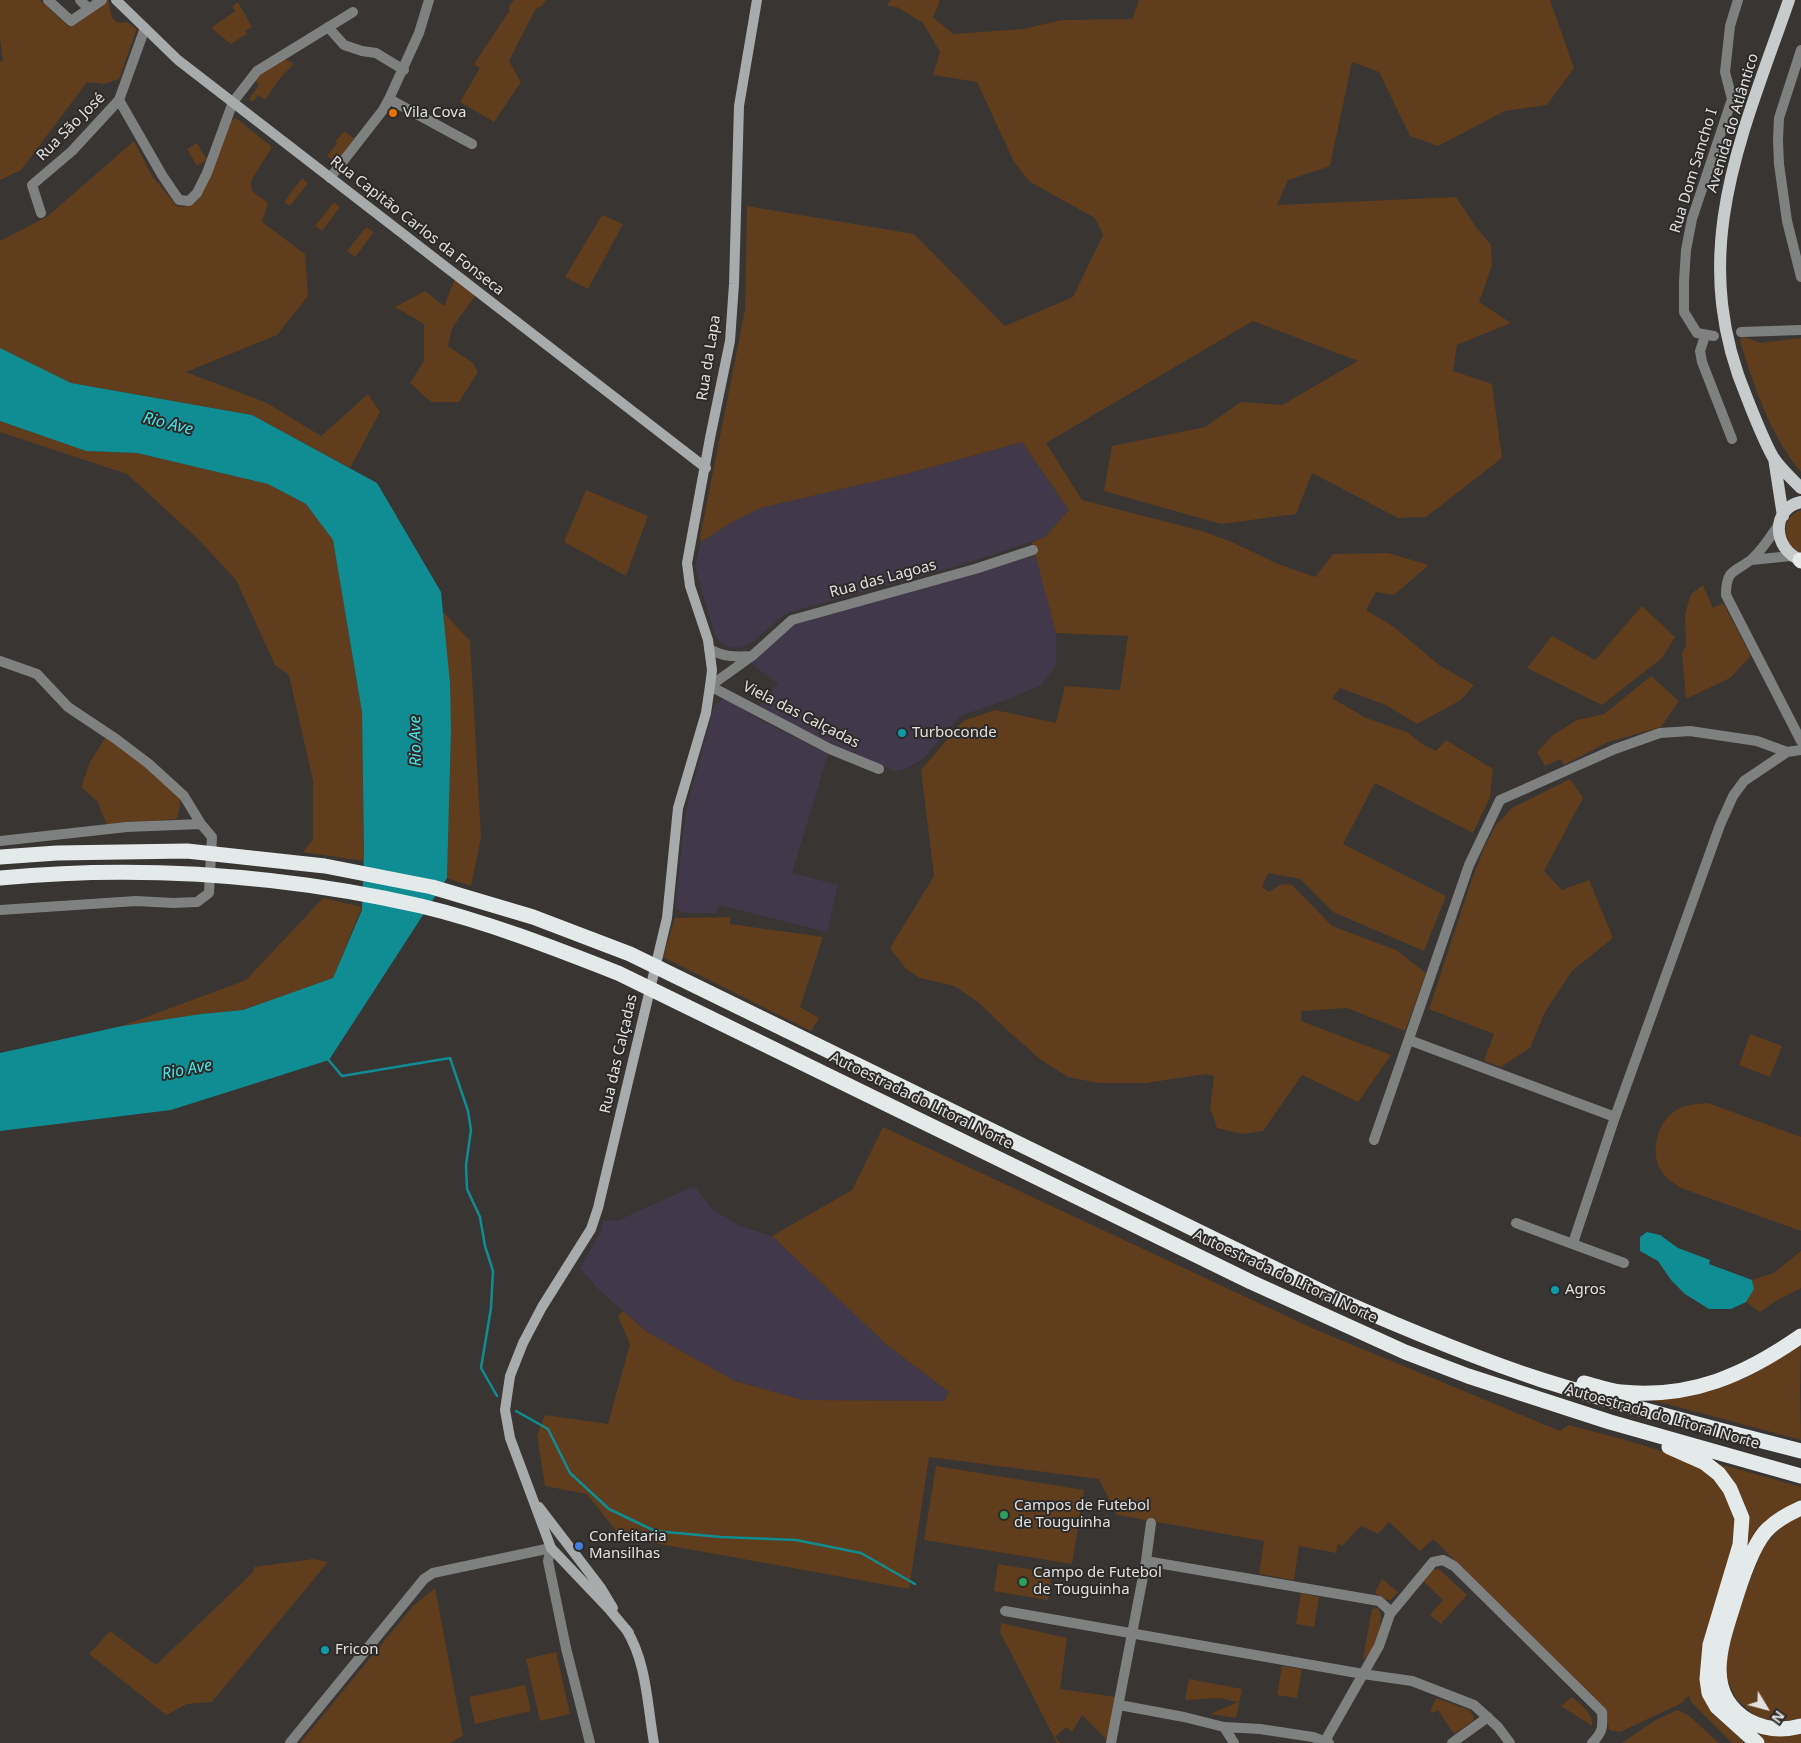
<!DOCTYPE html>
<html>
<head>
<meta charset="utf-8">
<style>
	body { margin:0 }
	#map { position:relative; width:1801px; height:1743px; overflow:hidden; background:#383533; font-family:"Noto Sans",sans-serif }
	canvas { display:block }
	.north { position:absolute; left:1741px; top:1683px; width:50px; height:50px; -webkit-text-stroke:4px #2d2b29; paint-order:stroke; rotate:127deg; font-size:14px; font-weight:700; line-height:20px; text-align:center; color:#e2e0df }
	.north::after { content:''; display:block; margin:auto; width:18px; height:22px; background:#e2e0df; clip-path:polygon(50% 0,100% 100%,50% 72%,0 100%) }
</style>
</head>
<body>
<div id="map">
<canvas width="1801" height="1743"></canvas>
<div class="north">N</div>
</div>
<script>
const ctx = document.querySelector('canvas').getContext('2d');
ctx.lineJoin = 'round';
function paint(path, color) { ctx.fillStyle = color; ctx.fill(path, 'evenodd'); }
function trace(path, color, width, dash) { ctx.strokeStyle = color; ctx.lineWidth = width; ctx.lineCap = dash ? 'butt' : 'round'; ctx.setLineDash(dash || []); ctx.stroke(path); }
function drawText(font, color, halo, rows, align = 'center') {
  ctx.font = font + ' "Noto Sans",sans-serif'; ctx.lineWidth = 4; ctx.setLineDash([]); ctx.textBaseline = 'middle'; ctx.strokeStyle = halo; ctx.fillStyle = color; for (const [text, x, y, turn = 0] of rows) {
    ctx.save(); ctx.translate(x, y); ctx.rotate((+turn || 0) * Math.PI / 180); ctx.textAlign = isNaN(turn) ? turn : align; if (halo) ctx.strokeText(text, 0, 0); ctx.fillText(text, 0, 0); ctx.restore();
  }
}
const commercial = new Path2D(`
	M1022,442L1069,510L1045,537L961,565L790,612L783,616L752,642L740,648L729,647L722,644L715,636L695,566L701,542L730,523L760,508L906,474Z
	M1036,555L1056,633V665L1041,685L1009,699L960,716L924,758L908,768L895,771L810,734L758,707L778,684L751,663L793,625Z
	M724,698L768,724L828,754L792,873L838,885L827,932L719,905L716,913H686L676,909L675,904L686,811L714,706Z
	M694,1186L712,1209L740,1226L772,1236L887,1345L949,1392L944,1401L803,1400L735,1381L647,1332L597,1288L580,1268L602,1229L603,1221L619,1220Z`);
const green = new Path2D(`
	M0,0H40L69,27L108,0L112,18L118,23L127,22L137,29L119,79L104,84L87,82L21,170L0,180V62L3,60L0,38Z
	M514,0H546L541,7L536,8L509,61L521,82L494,122L460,102L480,68L474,64L510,10L508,8Z
	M890,0H940L933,17L953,34L1023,29L1062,20L1132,19L1139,0H1550L1574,68L1547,105L1505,111L1438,146L1410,136L1379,72L1352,62L1330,166L1288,180L1277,205L1456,197L1476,227L1491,245L1492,266L1479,302L1511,323L1457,345L1453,371L1492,384L1502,458L1426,517L1398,518L1312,473L1296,514L1221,524L1104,491L1112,446L1205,427L1241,402L1282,405L1358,361L1253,321L1046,443L1082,500L1202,531L1232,542L1278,564L1315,577L1333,554L1388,553L1429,565L1394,595L1376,592L1366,610L1394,627L1439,665L1474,685L1461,700L1417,724L1386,705L1340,688L1332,698L1366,718L1407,732L1422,744L1436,751L1446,740L1493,769L1490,797L1473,833L1375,783L1343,844L1446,896L1424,951L1333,912L1300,879L1268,873L1262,887L1269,892L1281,884L1292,885L1332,926L1396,950L1426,973L1405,1031L1347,1008L1301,1011V1021L1391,1055L1358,1102L1302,1075L1263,1131L1243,1134L1217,1128L1210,1108L1214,1076L1207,1074L1145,1083H1098L1068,1077L1041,1060L1006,1029L978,1002L954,986L920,978L906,969L890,948L934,876L921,770L963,721L995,710L1056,723L1065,686L1120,690L1128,636L1056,633L1032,542L1045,537L1069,510L1022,442L906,474L760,508L730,523L701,542L700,537L745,310L747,206L914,234L1005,326L1073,297L1103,235L1095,218L1030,182L1014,162L977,82L933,75L940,52L923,23L897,7L887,6Z
	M238,2L252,27L245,31L247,34L231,44L211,28L235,11L232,6Z
	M285,59L294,64L281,77L265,100L258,95L253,102L249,99L259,85L255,80L263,73Z
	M236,118L272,147L251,181L252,191L268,203L262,222L305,254L308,296L277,335L186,372L267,403L321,436L368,394L380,412L350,468L252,415L71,383L0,348V241L48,216L134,141L152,176L177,206L183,207L194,204L211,174L231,121Z
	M344,131L354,138L336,163L327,156L337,143L335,142Z
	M197,143L207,160L197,166L187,149Z
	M302,178L308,183L290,206L284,202Z
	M334,202L340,207L322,231L315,226Z
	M602,215L623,224L588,289L565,277Z
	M366,227L374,232L355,257L347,251Z
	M455,279L475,296L452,328L448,346L473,363L478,372L459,402H431L410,383L424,361V324L395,307L425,291L444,306Z
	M1742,336L1760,343L1801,338V472C1770,435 1754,386 1740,341Z
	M0,421L86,451L137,453L268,484L306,504L333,540L362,712L364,861L303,852L313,839V781L289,675L275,665L236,580L198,539L127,474L0,432Z
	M586,490L648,516L626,576L564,542Z
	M1801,510V554L1787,543C1785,527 1784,517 1801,510Z
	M1703,585L1713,608L1723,603L1751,656L1730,678L1686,699L1682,653L1686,646L1685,614L1691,594Z
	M1642,606L1675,637L1662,658L1602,705L1527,668L1552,636L1595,660Z
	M443,612L470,641L481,837L471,886L447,878L451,731Z
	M1651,676L1679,701L1661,727L1608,742L1564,765L1561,759L1545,766L1537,752L1553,735L1577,720L1604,714Z
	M106,737C119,746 177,787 180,799C181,805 178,813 177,819L107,825L97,801L81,787L90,762Z
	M1570,779L1583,798L1544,871L1562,890L1589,880L1613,938L1572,971L1545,1012L1530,1048L1501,1067L1484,1061L1494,1034L1429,1009L1471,882L1484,848L1496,825L1512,808Z
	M323,898L362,907L333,978L243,1010L201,1014L122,1026L246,980Z
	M730,917V924L823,937L800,1007L819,1018L811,1031L663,957L675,918Z
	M1750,1034L1782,1046L1770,1077L1739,1065Z
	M1708,1103L1801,1137V1231L1681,1188C1674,1183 1665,1178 1661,1170C1649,1151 1658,1120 1678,1109C1687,1104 1698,1104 1708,1103Z
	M883,1127L1312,1328L1560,1431L1569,1425C1610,1437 1691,1452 1718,1483C1729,1495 1733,1509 1736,1524L1714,1712L1745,1743H1732L1691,1702L1689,1695L1682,1703L1620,1732L1609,1730L1606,1709L1433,1539L1420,1551L1389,1522L1378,1534L1361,1526L1342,1546L1338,1543L1336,1553L1299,1546L1294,1580L1259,1574L1264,1541L1117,1515L1099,1479L929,1457L909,1589L621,1537L587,1494L545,1486L537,1435L545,1415L608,1424L630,1344L618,1316L623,1311L647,1332L735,1381L803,1400L944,1401L949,1392L887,1345L772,1236L852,1190Z
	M1801,1251V1288L1779,1299L1760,1312L1746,1302L1754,1289L1752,1280L1774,1273Z
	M1801,1341L1800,1390L1801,1440L1648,1399L1709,1391L1745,1378Z
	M1716,1463L1801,1487V1500L1783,1510L1745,1560C1755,1517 1746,1494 1716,1463Z
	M936,1466L1084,1490L1072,1564L924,1540Z
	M1801,1515V1718L1776,1723L1754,1715L1736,1699L1727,1678L1726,1653L1733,1624L1763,1547L1783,1525Z
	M313,1559L328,1562L212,1702L187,1704L166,1715L89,1654L110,1631L156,1665L253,1572L254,1567Z
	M998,1564L1052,1573L1048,1600L994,1591Z
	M1436,1569L1440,1570L1467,1595L1441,1624L1430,1615L1443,1600L1423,1581L1431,1570Z
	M1382,1579L1398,1592L1391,1600H1387L1375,1593Z
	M435,1588L463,1736L450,1743H300L413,1606Z
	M1301,1593L1319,1597L1314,1627L1296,1624Z
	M1378,1608C1386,1619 1375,1651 1364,1659L1363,1658L1372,1609Z
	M1001,1623L1067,1638L1060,1689L1116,1697L1107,1740L1082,1715L1072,1732L1066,1727L1055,1737L1060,1743H1057L1000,1632Z
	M556,1652L570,1714L540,1721L526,1659Z
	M1282,1666L1302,1669L1297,1698L1277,1695Z
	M1189,1679L1242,1689L1236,1718L1210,1714L1238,1702L1220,1698L1185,1700Z
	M525,1685L531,1711L475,1724L469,1697Z
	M1572,1697C1581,1705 1594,1713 1592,1726L1561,1706Z
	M1436,1698L1469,1710L1474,1717L1473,1721L1454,1734L1438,1710L1433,1713L1430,1712Z
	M1677,1710L1688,1715L1719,1743H1622L1654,1721Z
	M1744,1725L1801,1732V1743H1764Z`);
const water = new Path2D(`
	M0,348L71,383L252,415L377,483L441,592L450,683L451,731L447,878L329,1060L171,1110L0,1131V1053L122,1026L201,1014L243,1010L333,978L362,910L364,853L362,712L333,540L306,504L268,484L137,453L86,451L0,421Z
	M1647,1232L1660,1235L1678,1248L1710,1260L1709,1264L1752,1280L1754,1289L1746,1302L1731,1309H1709L1685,1294L1671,1280L1658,1261L1640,1251V1237Z`);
const stream = new Path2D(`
	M327,1058L342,1076L450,1058L468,1111L471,1130L466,1165L467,1189L480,1217L485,1246L493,1271L491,1308L481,1368L497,1396
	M516,1411L548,1429L570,1473L609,1509L655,1531L721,1537L796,1540L861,1553L915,1584`);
const minor = new Path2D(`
	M48,0L71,21L102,0
	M80,0L89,9
	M328,27L344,45L362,51L376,53L404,70
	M1801,50L1779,118L1778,141L1779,164L1787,221L1801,277
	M389,99L472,144
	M119,100L162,175L179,200L189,201L197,193L207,173L233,102L257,71L353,12
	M330,178L383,110L389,99L419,33L429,0
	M41,213L32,185L72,151L119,100L145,28
	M1741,332L1801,330
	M1705,336L1700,351L1702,362L1732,439
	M1714,336L1697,333L1684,312V281L1686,250L1692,219L1732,99L1725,72L1730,26L1738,0
	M1779,524C1771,536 1763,549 1752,559C1735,573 1726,568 1726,595L1801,741
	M1751,560L1791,556
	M709,649C724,657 734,657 751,656
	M0,661L37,674L68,707L116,739L149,764L184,796L201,824L212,837L209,893L197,902L173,903L136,901L0,910
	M879,769L830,749L710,686L752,656L792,620L975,569L1033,550
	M0,841L127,827L201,824
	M1409,1040L1615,1117
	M1374,1140L1469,865L1500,800L1615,749L1660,733L1690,731L1757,741L1787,752
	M1516,1223L1624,1263
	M1573,1243L1615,1117L1720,825L1733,796L1744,781L1787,752L1801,750
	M1146,1561L1379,1601L1388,1609L1390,1614
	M1005,1611L1363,1674L1412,1681L1474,1705L1498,1727L1510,1743
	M1119,1705L1184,1717L1224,1727L1260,1729L1313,1737L1329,1743
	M1224,1727L1234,1743
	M1325,1741L1379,1646L1390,1614L1433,1562L1443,1560L1454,1566L1602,1712C1603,1727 1603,1732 1592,1743
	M290,1743L424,1579L433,1573L551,1548L548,1561L566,1648L590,1743
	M1111,1743L1146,1561L1151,1523
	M1452,1743L1488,1717`);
const secondary = new Path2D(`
	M116,0L178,60L706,468
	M539,1507L601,1588L613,1608
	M626,1629C647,1663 647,1704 654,1743
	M629,1633L609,1609L551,1548L510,1438L505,1410L510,1376L523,1343L542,1307L591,1229L598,1208L667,918L678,808L706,713L710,686L712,670L708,640L690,586L687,563L710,438L730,341L734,284L739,106L757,0`);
const primary = new Path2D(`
	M1789,0C1741,138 1686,253 1747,398C1755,418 1763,439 1773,457C1780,468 1792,479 1801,488
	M1774,458L1783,516
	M1801,502C1771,508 1772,549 1801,560`);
const motorway = new Path2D(`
	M1800,560L1801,561
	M0,857L57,853L187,851L325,866L432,887L533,917L630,954L1335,1298C1403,1328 1472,1357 1542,1380C1628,1407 1714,1429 1801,1451
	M0,878C140,865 284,875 421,906C488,922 554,948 618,973L1251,1282L1405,1352L1468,1376L1610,1422L1801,1476
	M1584,1383C1596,1386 1609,1391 1621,1392C1691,1399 1745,1375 1801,1336
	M1669,1447L1705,1463L1719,1474L1730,1489L1742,1518L1740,1545L1710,1645L1707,1679L1709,1693L1717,1707L1757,1743
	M1801,1508C1790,1513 1778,1519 1769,1528C1754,1541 1742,1578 1736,1597C1723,1639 1700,1693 1749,1721C1766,1730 1783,1731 1801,1726`);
const markers = [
	[393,113,5,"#e8710a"],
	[902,733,5,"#0f9aa8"],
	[1555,1290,5,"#0f9aa8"],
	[1004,1515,5,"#2e9e5b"],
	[579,1546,5,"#3f7fe0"],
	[1023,1582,5,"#2e9e5b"],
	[325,1650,5,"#0f9aa8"]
];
const poiNames = [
	["Vila Cova",403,113],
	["Turboconde",912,733],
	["Agros",1565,1290],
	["Campos de Futebol",1014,1506],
	["de Touguinha",1014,1523],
	["Confeitaria",589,1537],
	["Mansilhas",589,1554],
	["Campo de Futebol",1033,1573],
	["de Touguinha",1033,1590],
	["Fricon",335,1650]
];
const streetNames = [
	["Avenida do Atlântico",1733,123,-73],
	["Rua São José",71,127,-45],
	["Rua Dom Sancho I",1694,171,-73],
	["Rua Capitão Carlos da Fonseca",417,226,38],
	["Rua da Lapa",709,358,-81],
	["Rua das Lagoas",883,579,-15],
	["Viela das Calçadas",801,715,27],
	["Rua das Calçadas",619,1054,-77],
	["Autoestrada do Litoral Norte",921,1101,26],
	["Autoestrada do Litoral Norte",1285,1277,25],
	["Autoestrada do Litoral Norte",1662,1417,16]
];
const waterNames = [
	["Rio Ave",168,424,14],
	["Rio Ave",416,741,-91],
	["Rio Ave",187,1070,-11]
];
paint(commercial, '#41394a');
paint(green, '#603d1c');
paint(water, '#108d93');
trace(stream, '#108d93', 2.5);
trace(minor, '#7f8181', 10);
trace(secondary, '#a8abab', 10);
trace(primary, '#c7cbcc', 12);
trace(motorway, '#e4e9e9', 15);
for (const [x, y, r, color] of markers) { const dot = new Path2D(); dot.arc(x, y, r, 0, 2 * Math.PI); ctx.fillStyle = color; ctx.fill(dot); trace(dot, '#2d2b29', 2); }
drawText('15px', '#e2e0df', '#2d2b29', poiNames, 'left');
drawText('15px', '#e2e0df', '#2d2b29', streetNames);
drawText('italic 16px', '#49e5ed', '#2d2b29', waterNames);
</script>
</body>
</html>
